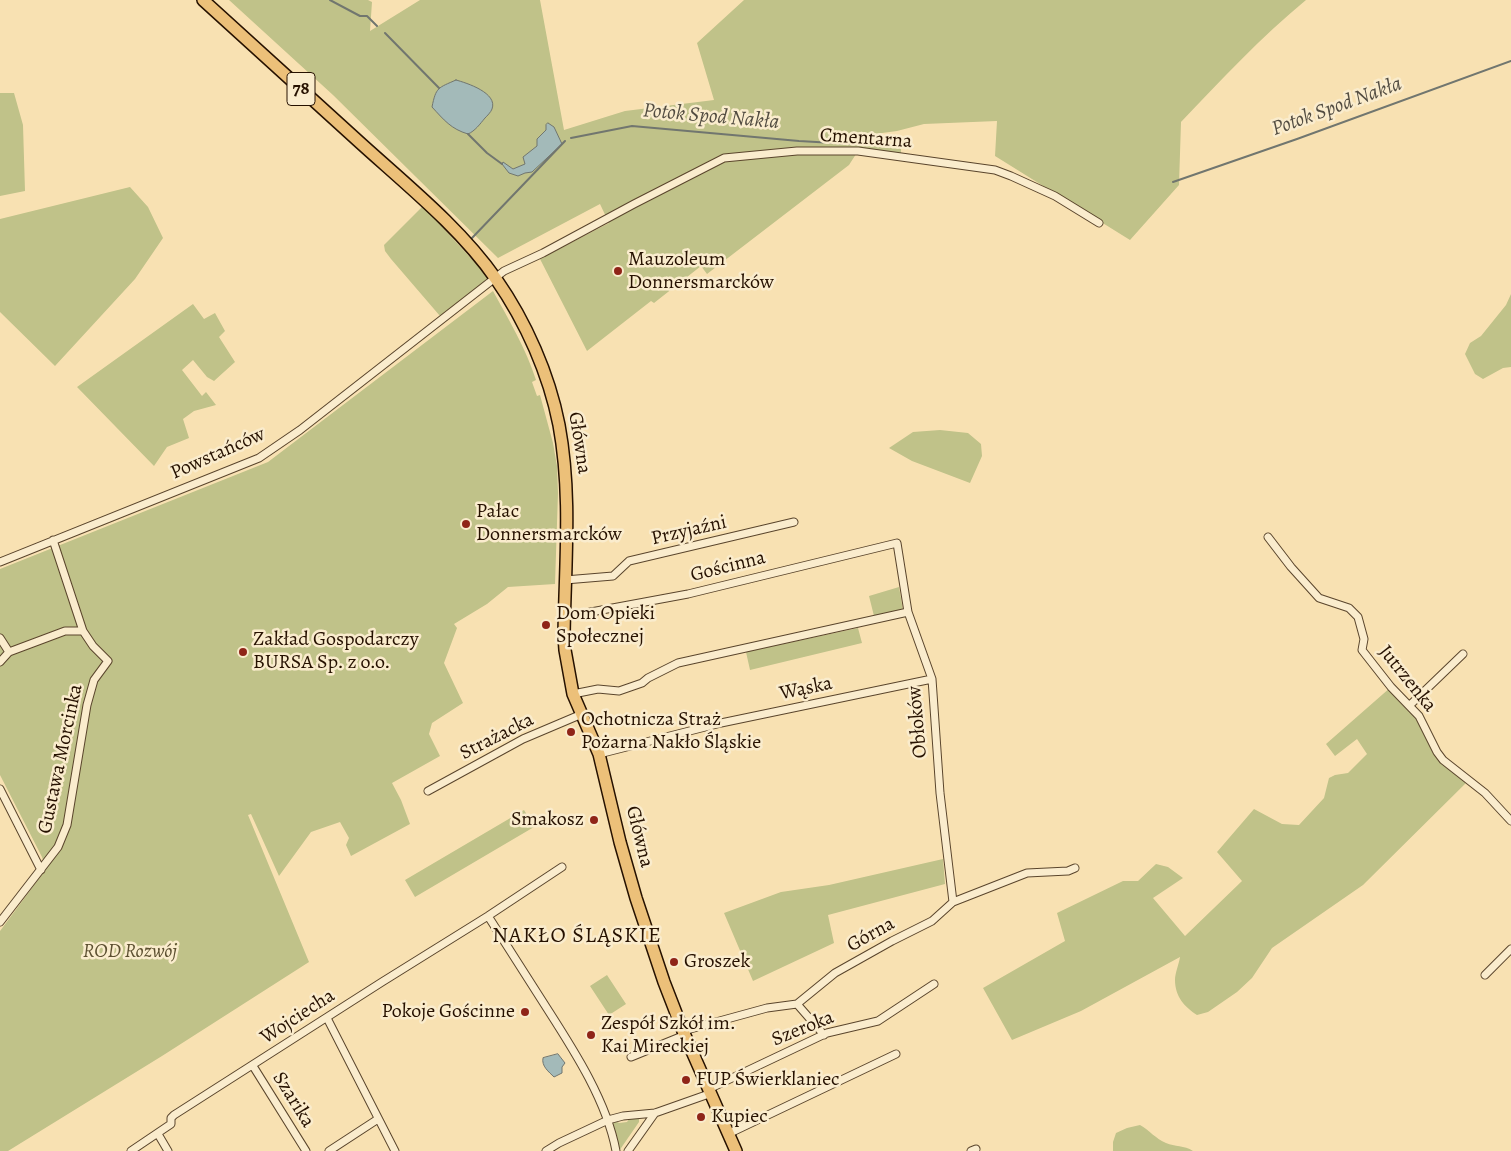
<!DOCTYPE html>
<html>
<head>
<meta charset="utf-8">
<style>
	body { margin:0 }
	canvas { display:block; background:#f8e1b2 }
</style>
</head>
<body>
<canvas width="1511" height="1151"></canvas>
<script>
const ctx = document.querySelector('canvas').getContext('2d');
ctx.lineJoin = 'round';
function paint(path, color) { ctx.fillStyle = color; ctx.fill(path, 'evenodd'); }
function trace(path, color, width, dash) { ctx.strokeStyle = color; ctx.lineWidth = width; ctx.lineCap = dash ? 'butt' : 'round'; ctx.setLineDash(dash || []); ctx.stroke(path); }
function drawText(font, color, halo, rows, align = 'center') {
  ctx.font = font + ' Alegreya,serif'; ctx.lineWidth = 5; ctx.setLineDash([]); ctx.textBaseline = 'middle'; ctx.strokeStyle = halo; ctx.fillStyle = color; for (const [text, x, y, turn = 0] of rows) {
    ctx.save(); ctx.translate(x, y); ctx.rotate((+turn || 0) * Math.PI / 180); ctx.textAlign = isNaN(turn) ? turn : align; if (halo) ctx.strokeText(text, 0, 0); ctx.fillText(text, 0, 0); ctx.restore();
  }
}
const green = new Path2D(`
	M229,0H368L372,2L370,31L420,0H540L564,130L625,111L714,100L697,43L744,0H1306C1261,37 1221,80 1181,122L1179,185L1130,240L995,156L997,121L924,124L897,131L860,136V142H878L901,145V157L858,151L849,165L707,274L701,266L654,303L651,301L587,351L540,259L609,223L600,204L498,258L333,95Z
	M0,93H14L23,125L25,191L0,196Z
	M130,187L148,207L163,238L135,279L55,366L0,312V219Z
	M423,206L490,279L440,316L391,259L385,251L384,245Z
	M493,291C509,320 526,349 536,380L532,382L537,396L540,395L553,443L557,466L558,493L555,584L508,587L487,604L454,624L457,628L444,663L463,703L432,723L429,734L440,756L392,783L401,800L410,824L351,856L346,845L349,838L340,822L311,832L279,876L251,814L248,815L309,962L162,1056L8,1151H0V931L46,869L42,857L0,775V569L268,462Z
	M1511,294V367L1503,368L1483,379L1475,374L1465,354L1470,343L1481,336L1506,305Z
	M193,304L204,319L215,313L225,331L219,337L235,362L214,381L207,377L193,360L182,370L202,396L206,392L216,405L194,411L183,419L189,438L167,447L154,466L77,387Z
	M940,430L968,433L981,444L982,456L970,483L912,461L889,448L913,432Z
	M899,587L903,610L874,616L869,596Z
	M858,628L862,643L750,670L746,652Z
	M1391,687L1411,707L1437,752L1469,780L1363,885L1272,948L1252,978L1237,992L1208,1012L1197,1015C1185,1007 1175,997 1175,980C1175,973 1179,964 1180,957L1081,1011L1012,1040L983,988L1065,941L1057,913L1123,881H1138L1156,864L1168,867L1183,878L1153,898L1185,936L1242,881L1217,852L1254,809L1282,824L1299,825L1324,798L1329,778L1335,775L1348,773L1367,754L1357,739L1335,756L1326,744Z
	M524,810L534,827L415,897L405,880Z
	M943,859L945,884L828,915L834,943L753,981L724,913L781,892L829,885Z
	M607,975L626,1004L609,1015L590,986Z
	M639,1118V1122L619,1151L617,1138L611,1123L616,1121L619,1123L627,1122L629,1119Z
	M1140,1125C1149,1130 1156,1139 1166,1143C1175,1147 1184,1145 1193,1151H1113V1142L1116,1133L1127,1128Z`);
const water = new Path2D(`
	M456,80C467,83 498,93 492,109C491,112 487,116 485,118C480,124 475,131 468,134C451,129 444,120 432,107C436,87 438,88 456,80Z
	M548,123L554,127L562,144L532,172L525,173L518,176L509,173L502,164L503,162L513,169L525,164L523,157L537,146V139L546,130V125Z
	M558,1054L565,1063L562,1067V1073L554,1077C549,1072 541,1066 543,1058Z`);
const stream = new Path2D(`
	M330,0L360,16H367L377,26
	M385,33L439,88
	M468,134L487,153L502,164
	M571,138L632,126L799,141L851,144
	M1173,182L1297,139L1511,61
	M472,238L565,141`);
const street = new Path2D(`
	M1268,537L1291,567L1319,598L1349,608L1358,617L1364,639L1362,650L1391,687L1419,716L1437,752L1443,760L1485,793L1511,821
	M53,540L83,631
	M0,562L259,458L300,430L504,271L543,253L634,204L724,158L797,151H858L995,170L1011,176L1055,196L1099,223
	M565,580L613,576L629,561L794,522
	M564,617L688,594L897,543L908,612L932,679L940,793L953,902
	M0,638L9,652L65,631H83L93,646L108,661L94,680L87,705L67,825L58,847L0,922
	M0,662L9,652
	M573,694L598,689L619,691L642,683L648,678L678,663L908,612
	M1410,705L1463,654
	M599,754L721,723L932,679
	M0,789L41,870
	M428,791L523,739L582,714
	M488,916C508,947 528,979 548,1010C575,1052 607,1102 616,1151
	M1485,975L1511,949
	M797,1004L824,1035
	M327,1018L395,1151
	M683,1031L767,1008L797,1004L835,973L892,941L932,921L953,902L1027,873L1068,871L1075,868
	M631,1057L685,1035
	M253,1066L306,1151
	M158,1134L168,1151
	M728,1134L896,1054
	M131,1151L171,1124V1118L174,1115L382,982L488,916L562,867
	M329,1151L378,1119
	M546,1151L559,1143L608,1120L623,1116L655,1113L706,1095L709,1090L713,1087L827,1033L878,1021L934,984
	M628,1151L655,1113
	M971,1151L976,1149`);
const primary = new Path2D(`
	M203,0C254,46 305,93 356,139C403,182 460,227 496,279C526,322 549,374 559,425C572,495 565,565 564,635L565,650L573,694L599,754L620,842L636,898L664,982L683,1031L736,1151`);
const markers = [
	[618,271,5,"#8f2418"],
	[466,524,5,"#8f2418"],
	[546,625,5,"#8f2418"],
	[243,652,5,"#8f2418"],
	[571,732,5,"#8f2418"],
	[594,820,5,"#8f2418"],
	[674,962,5,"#8f2418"],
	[525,1012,5,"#8f2418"],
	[591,1035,5,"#8f2418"],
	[686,1080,5,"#8f2418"],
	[701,1117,5,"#8f2418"]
];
const shields = [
	[301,89,28]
];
const shieldNames = [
	["78",301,89]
];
const streetNames = [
	["Cmentarna",866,139,4],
	["Główna",579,443,81],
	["Powstańców",218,454,-24],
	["Przyjaźni",689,531,-13],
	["Gościnna",728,567,-14],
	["Jutrzenka",1407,679,51],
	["Wąska",806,689,-12],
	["Obłoków",918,722,-95],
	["Strażacka",497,737,-27],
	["Gustawa Morcinka",61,759,-78],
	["Główna",639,837,76],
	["Górna",871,935,-29],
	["Wojciecha",298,1017,-33],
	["Szeroka",803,1029,-22],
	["Szarika",293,1100,58]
];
const poiNames = [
	["Mauzoleum",628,260],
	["Donnersmarcków",628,283],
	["Pałac",476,512],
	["Donnersmarcków",476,535],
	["Dom Opieki",556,614],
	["Społecznej",556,637],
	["Zakład Gospodarczy",253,640],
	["BURSA Sp. z o.o.",253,663],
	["Ochotnicza Straż",581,720],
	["Pożarna Nakło Śląskie",581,743],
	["Smakosz",584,820,"right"],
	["Groszek",684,962],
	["Pokoje Gościnne",515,1012,"right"],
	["Zespół Szkół im.",601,1024],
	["Kai Mireckiej",601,1047],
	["FUP Świerklaniec",696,1080],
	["Kupiec",711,1117]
];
const parkNames = [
	["ROD Rozwój",130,952]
];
const waterNames = [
	["Potok Spod Nakła",1337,107,-20],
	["Potok Spod Nakła",711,117,5]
];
const quarterNames = [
	["NAKŁO ŚLĄSKIE",577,937]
];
paint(green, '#c0c289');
paint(water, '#a3bab9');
trace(water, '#71766f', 1);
trace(stream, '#71766f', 2);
trace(street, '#5a452c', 9);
trace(primary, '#261100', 14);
trace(street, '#faeccd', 7);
trace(primary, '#ecc079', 11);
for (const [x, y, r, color] of markers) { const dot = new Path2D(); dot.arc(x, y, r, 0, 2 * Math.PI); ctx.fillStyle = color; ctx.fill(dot); trace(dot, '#faeccd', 2); }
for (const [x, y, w] of shields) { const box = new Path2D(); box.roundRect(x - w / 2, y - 16.5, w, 33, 4); ctx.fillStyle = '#faeccd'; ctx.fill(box); trace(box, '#261100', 1); }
drawText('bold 19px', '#261100', null, shieldNames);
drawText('20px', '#261100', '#faeccd', streetNames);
drawText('20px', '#261100', '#faeccd', poiNames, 'left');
drawText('italic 20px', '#5c4f30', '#faeccd', parkNames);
drawText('italic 21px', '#524c41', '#faeccd', waterNames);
ctx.letterSpacing = '1px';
drawText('22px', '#261100', '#faeccd', quarterNames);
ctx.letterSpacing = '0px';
</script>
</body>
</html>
